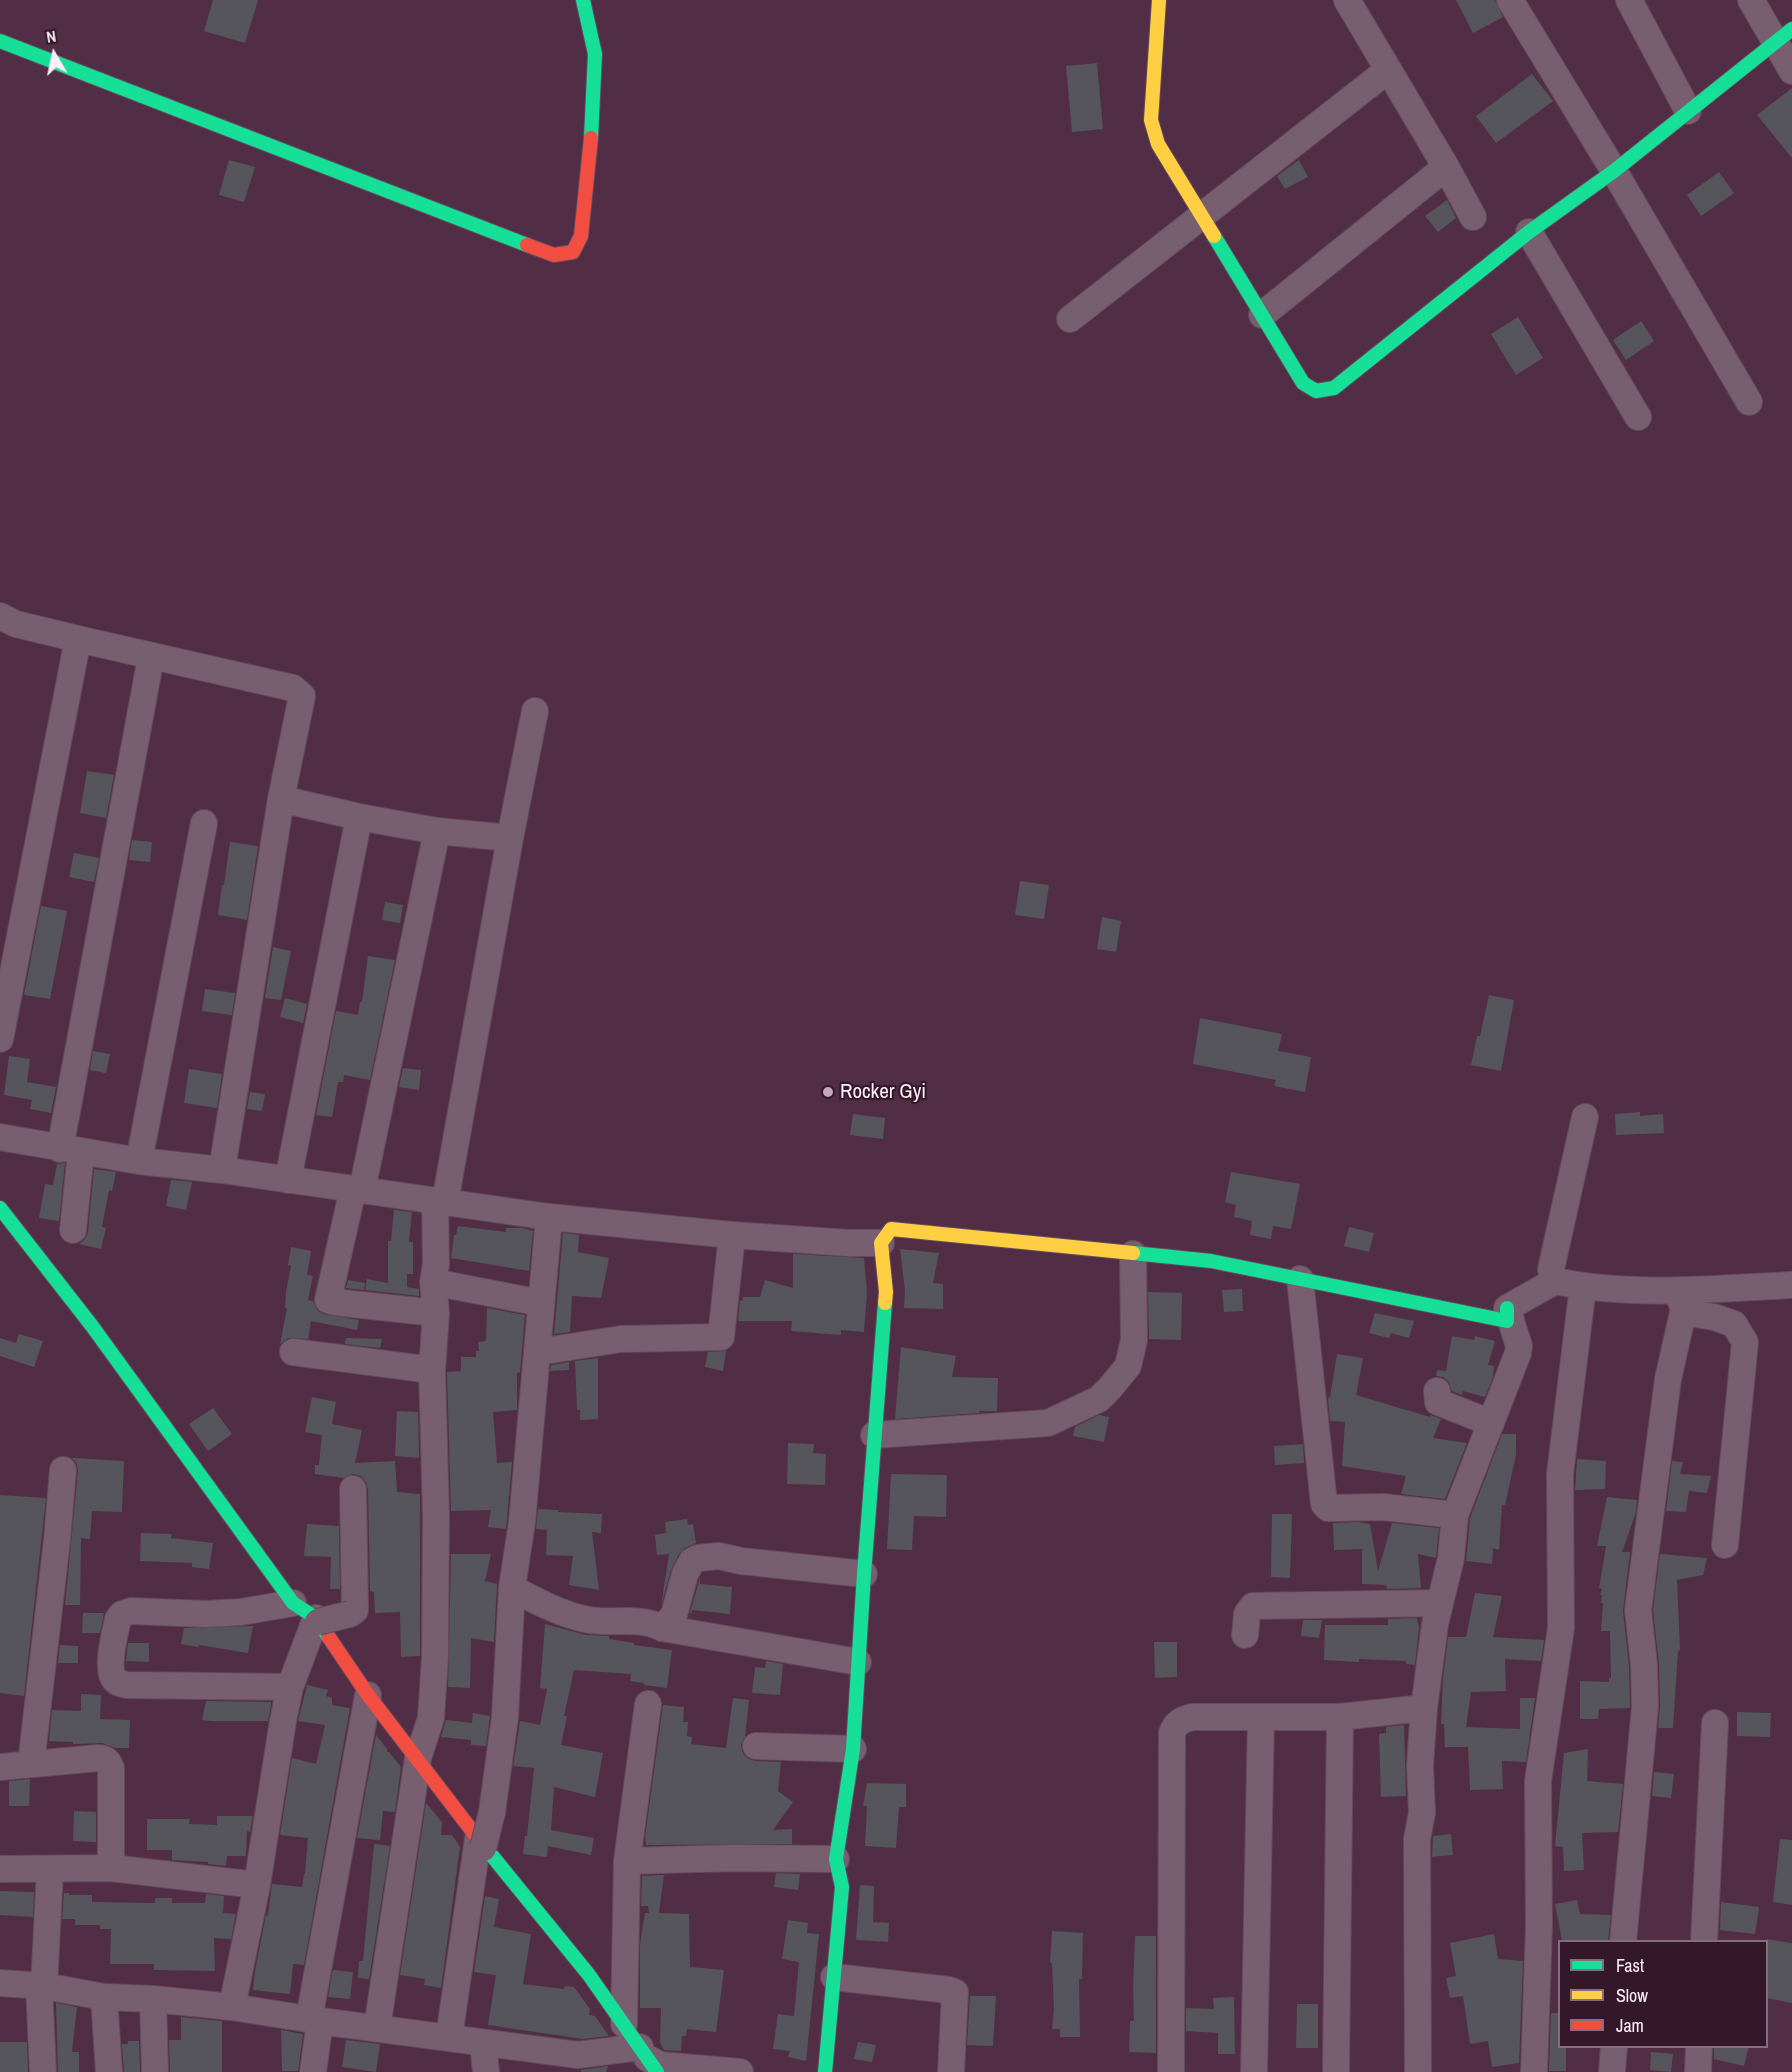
<!DOCTYPE html>
<html>
<head>
<meta charset="utf-8">
<style>
	body { margin:0 }
	#map { position:relative; width:1792px; height:2072px; overflow:hidden; background:#512e46; font-family:"Archivo Narrow",sans-serif }
	canvas { display:block }
	.legend { position:absolute; left:1558px; top:1940px; width:210px; height:108px; box-sizing:border-box; background:#34182a; border:2px solid #856e7c; margin:0; padding:8px 10px; list-style:none; font-size:18px; color:#feeef7 }
	.legend li { display:flex; align-items:center; gap:12px; height:30px }
	.legend b { width:30px; border:2px solid #856e7c }
	.north { position:absolute; left:24px; top:24px; width:60px; height:60px; -webkit-text-stroke:4px #34182a; paint-order:stroke; rotate:351deg; font-size:16px; font-weight:700; line-height:24px; text-align:center; color:#feeef7 }
	.north::after { content:''; display:block; margin:auto; width:21px; height:27px; background:#feeef7; clip-path:polygon(50% 0,100% 100%,50% 72%,0 100%) }
</style>
</head>
<body>
<div id="map">
<canvas width="1792" height="2072"></canvas>
<ul class="legend">
<li><b style="height:8px;background:#16e098"></b>Fast</li>
<li><b style="height:8px;background:#ffcf43"></b>Slow</li>
<li><b style="height:8px;background:#f24e42"></b>Jam</li>
</ul>
<div class="north">N</div>
</div>
<script>
const ctx = document.querySelector('canvas').getContext('2d');
ctx.lineJoin = 'round';
function paint(path, color) { ctx.fillStyle = color; ctx.fill(path, 'evenodd'); }
function trace(path, color, width, dash) { ctx.strokeStyle = color; ctx.lineWidth = width; ctx.lineCap = dash ? 'butt' : 'round'; ctx.setLineDash(dash || []); ctx.stroke(path); }
function drawText(font, color, halo, rows, align = 'center') {
  ctx.font = font + ' "Archivo Narrow",sans-serif'; ctx.lineWidth = 4.5; ctx.setLineDash([]); ctx.textBaseline = 'middle'; ctx.strokeStyle = halo; ctx.fillStyle = color; for (const [text, x, y, turn = 0] of rows) {
    ctx.save(); ctx.translate(x, y); ctx.rotate((+turn || 0) * Math.PI / 180); ctx.textAlign = isNaN(turn) ? turn : align; if (halo) ctx.strokeText(text, 0, 0); ctx.fillText(text, 0, 0); ctx.restore();
  }
}
const building = new Path2D(`
	M213,0H258L245,43L204,31Z
	M1456,0H1495L1503,17L1473,33Z
	M1097,63L1103,129L1072,132L1066,66Z
	M1532,74L1553,101L1496,143L1476,116Z
	M1792,88V158L1757,115Z
	M229,160L255,167L244,202L219,195Z
	M1299,160L1308,177L1285,189L1277,176Z
	M1719,172L1734,193L1701,216L1687,195Z
	M1447,200L1456,218L1438,232L1425,216Z
	M1518,317L1543,358L1516,375L1491,334Z
	M1641,321L1654,341L1626,360L1613,340Z
	M87,771L114,775L106,818L80,813Z
	M132,840L152,842L150,862L129,860Z
	M230,842L258,846L247,920L218,915L222,885H224Z
	M74,853L99,858L94,882L69,877Z
	M1020,881L1049,885L1044,919L1015,915Z
	M385,902L403,905L400,923L382,920Z
	M41,906L67,911L50,999L24,995Z
	M1102,917L1121,921L1116,952L1097,949Z
	M273,947L291,951L281,1000L265,998Z
	M368,956L395,960L370,1080L344,1075L343,1082H338L332,1117L316,1115L336,1011L358,1015L360,1002H362Z
	M205,989L235,993L232,1015L202,1011Z
	M1489,995L1514,1000L1501,1071L1471,1065L1477,1036H1480Z
	M285,998L307,1004L303,1023L280,1017Z
	M1200,1018L1282,1034L1278,1051L1311,1057L1305,1092L1274,1086L1276,1080L1193,1064Z
	M93,1051L110,1054L106,1073L90,1070Z
	M9,1056L30,1059L27,1082L56,1087L51,1113L30,1109L32,1100L4,1095Z
	M403,1068L421,1070L419,1090L399,1087Z
	M189,1069L222,1074L217,1108L184,1103Z
	M250,1092L265,1094L262,1111L247,1109Z
	M1640,1112V1116L1663,1114L1664,1133L1616,1135L1615,1114Z
	M853,1114L885,1118L883,1139L850,1135Z
	M65,1163L59,1221L39,1218L45,1184L53,1185L57,1164Z
	M94,1169L116,1172L112,1191L109,1190L102,1227L106,1228L101,1249L79,1244L85,1239L88,1232Z
	M1231,1172L1300,1184L1291,1229L1273,1226L1271,1239L1250,1235L1252,1221L1234,1217L1236,1205L1225,1202Z
	M171,1180L192,1182L186,1210L166,1206Z
	M394,1210L412,1212L409,1242H413V1274H407V1287L419,1289V1296L365,1290L367,1279L388,1283V1241H391Z
	M458,1226L506,1232V1228H522L533,1231L529,1271L451,1258L454,1235H456Z
	M1349,1227L1374,1233L1369,1252L1344,1246Z
	M563,1233L579,1235L578,1252L609,1258L601,1298L572,1296L570,1332L554,1334Z
	M291,1247L311,1251L307,1275L313,1276L308,1300L313,1301L317,1310L323,1314L359,1320L357,1330L311,1321L308,1339L288,1338L280,1344L287,1308H285L286,1292L291,1266L288,1265Z
	M900,1249L939,1253L933,1283L943,1284V1309L904,1308L905,1290Z
	M793,1254L864,1258L867,1292L864,1332L841,1330V1335L791,1331L792,1321H738L740,1301L743,1300V1297H760L765,1280L793,1288Z
	M348,1280L365,1283L364,1290L346,1288Z
	M1242,1289L1243,1311L1224,1312L1222,1290Z
	M1148,1292L1182,1293L1181,1340L1149,1339Z
	M487,1308L525,1315L520,1372L517,1373V1410L493,1412L497,1463L512,1462L506,1529L488,1527L491,1510L451,1511L447,1372L461,1371V1357H476V1351H479L478,1342L486,1341Z
	M1375,1313L1414,1321L1409,1338L1391,1333L1389,1338L1369,1333Z
	M19,1334L43,1341L34,1367L0,1356V1338L16,1343Z
	M1452,1336L1474,1340L1475,1336L1495,1341L1488,1365L1494,1366L1493,1377L1485,1397L1463,1391L1462,1395L1452,1391L1449,1382L1443,1377L1436,1376L1437,1370L1446,1371Z
	M346,1338L382,1339L380,1348L345,1344Z
	M901,1347L956,1356L952,1377L998,1378L997,1411H979V1413L895,1419Z
	M726,1351L723,1371L705,1367L708,1352Z
	M1337,1354L1363,1358L1356,1395L1430,1417V1415L1441,1419L1433,1438L1467,1443L1445,1499L1401,1494L1406,1476L1342,1466L1345,1422L1330,1421L1328,1398L1330,1397Z
	M598,1358V1419L580,1420V1410H577L575,1361Z
	M569,1362V1370L550,1371L551,1365Z
	M312,1397L336,1402L332,1424L362,1430L355,1463L395,1461L397,1492L420,1494V1656L401,1657L400,1612L375,1613L374,1592L370,1591L368,1489L366,1482L361,1476L353,1474L344,1478L315,1474V1465H319L322,1435L305,1432Z
	M213,1408L232,1434L208,1451L189,1424Z
	M397,1411L418,1412L419,1458L395,1456Z
	M1099,1415L1109,1417L1104,1442L1073,1436L1075,1427Z
	M1502,1434H1516V1455L1505,1505H1502L1499,1550L1493,1548L1492,1564L1466,1561L1470,1518Z
	M788,1443L814,1444L813,1453L826,1454L825,1485L787,1484Z
	M1303,1444L1304,1463L1275,1465L1274,1446Z
	M72,1458L124,1461L122,1512L92,1511L90,1539L81,1538L80,1605H65L78,1471L77,1464Z
	M1577,1459L1606,1461L1605,1489L1575,1490Z
	M1672,1461L1683,1462L1680,1474L1711,1476L1707,1493L1689,1491L1686,1512L1666,1511Z
	M891,1474L947,1475L946,1517L914,1516L912,1550L887,1549Z
	M0,1495L46,1498L24,1696L0,1693Z
	M1607,1497L1637,1500L1636,1512L1622,1552H1630L1623,1611L1629,1666L1630,1708L1599,1709L1598,1719H1580V1681L1609,1682V1678H1611L1610,1631H1601L1603,1603H1601L1602,1595H1600L1602,1589L1599,1588L1606,1546H1597Z
	M538,1509L558,1510V1512L602,1514L601,1533L592,1532L599,1590L569,1585L573,1556L546,1555L547,1530L536,1529Z
	M1272,1514H1292L1290,1578L1271,1577Z
	M687,1519L688,1525L693,1524L696,1543L685,1548L679,1554L671,1570L661,1606L669,1554L657,1555L655,1535L666,1533L665,1522Z
	M1358,1522L1370,1524L1378,1571L1392,1523L1439,1528L1436,1558L1418,1554L1421,1588L1387,1589L1386,1585L1362,1584V1549L1334,1550L1333,1523Z
	M307,1524L339,1526L340,1589H330L331,1557L304,1556Z
	M141,1533L172,1534L171,1538L213,1543L209,1569L192,1567V1563L140,1561Z
	M451,1554H491L485,1581L497,1584L494,1642L471,1638L470,1688L448,1687Z
	M1660,1554L1707,1558L1703,1575L1677,1580L1680,1650L1678,1651L1673,1728H1658L1660,1707L1659,1665L1653,1610Z
	M700,1578V1584L732,1587L730,1614L692,1610V1613H690Z
	M1475,1593L1502,1596L1493,1637L1544,1640L1541,1661L1505,1659L1506,1691L1471,1692L1466,1727L1520,1729V1698H1535L1526,1762L1502,1761L1503,1789L1470,1790L1468,1747H1445L1444,1724H1441L1443,1678L1448,1637H1466Z
	M83,1613H104L100,1633H82Z
	M1417,1618L1419,1628L1415,1665L1406,1664V1661L1359,1659V1662L1324,1660L1325,1625H1388V1619Z
	M1303,1620H1322L1319,1638L1301,1636Z
	M545,1624L586,1635L609,1636V1639L634,1643V1645L672,1650L667,1688L644,1685V1683L630,1681L631,1674L574,1670L564,1716H567L561,1745L603,1753L595,1797L554,1787L551,1830L594,1838L591,1855L548,1846L547,1857L523,1854L525,1836H527L534,1768L513,1766L520,1721L540,1725L547,1689L540,1688Z
	M253,1626L248,1653L199,1645L198,1647L181,1644L184,1628Z
	M1154,1642H1177V1677L1155,1678Z
	M128,1643H149V1662L126,1661Z
	M60,1645L78,1646V1663H58Z
	M766,1661L783,1664L780,1695L752,1693L755,1667L765,1668Z
	M307,1685L328,1690L326,1696L332,1698V1705L350,1708L304,1965L293,1964L290,1994L253,1990L255,1971L266,1915L268,1916L272,1884L302,1887L304,1874H305L308,1838L280,1835L292,1758L316,1764L325,1725L298,1721Z
	M81,1694L101,1695L100,1719L130,1720L129,1748H115L102,1743L73,1744V1742L49,1741L52,1710L81,1711Z
	M733,1698L749,1700L745,1737L741,1745L743,1754L749,1759L755,1761L781,1762L778,1791L793,1802L773,1830L792,1829V1844L646,1845L645,1837L663,1705L684,1707L683,1722H688L687,1736L692,1737L691,1744L726,1748Z
	M206,1701L271,1702V1705L268,1721H212L202,1720Z
	M1737,1712L1771,1713L1770,1737L1737,1736Z
	M473,1713L490,1716L486,1746L471,1745V1740L441,1737L446,1720L472,1723Z
	M1404,1725L1406,1796L1381,1797L1379,1734L1386,1733V1727Z
	M376,1735L387,1749V1752H389L401,1767L395,1812L383,1811L380,1840L357,1838Z
	M1588,1749L1587,1781L1623,1784L1618,1832L1582,1833L1584,1870L1564,1871L1563,1847L1555,1846L1564,1753Z
	M1654,1772L1674,1774L1671,1798L1652,1796Z
	M30,1779L29,1806H9V1781Z
	M867,1783L906,1784V1807H899L896,1848L865,1846L867,1806H863Z
	M426,1803L442,1822L441,1835H452L460,1847L441,1988L424,1985L425,1979L400,1975Z
	M74,1811L96,1812V1842L73,1841Z
	M217,1816H253L250,1832L247,1831L246,1856H227L226,1866L208,1864V1862L172,1860V1850H147V1819H190L189,1824L217,1825Z
	M1451,1834L1453,1855L1432,1857L1433,1836Z
	M1780,1839L1792,1840V1905L1773,1902Z
	M374,1844L390,1846L369,1979L358,1978L359,1961H363Z
	M776,1873L800,1874L798,1890L774,1887Z
	M664,1875L659,1913L689,1914L690,1967L724,1970L716,2032L687,2029L686,2036H682L681,2051L664,2050L660,2043L661,2008H640V1944L645,1913H649L648,1906H641L642,1876Z
	M860,1885L874,1886L873,1922L889,1923L888,1942L856,1940Z
	M0,1891L34,1892L33,1917L0,1915Z
	M64,1893H69V1895H92V1902L155,1903V1898H172V1903H205L206,1894L224,1896L223,1913L236,1914L231,1939L214,1938L215,1971L154,1970V1964H110L111,1929H100V1925H75V1919H62Z
	M485,1896L499,1899L494,1927L531,1934L523,1984L564,1989L565,1986L574,1987L590,2009L589,2015L595,2016L609,2036L583,2039L488,2025L496,1975L474,1972Z
	M1577,1900L1580,1914L1611,1915L1608,1941H1562L1555,1904Z
	M1721,1902L1759,1907L1755,1934L1720,1930Z
	M788,1920L808,1923L807,1933L819,1934L806,2061L788,2057L790,2051L773,2049L778,2014L794,2016L799,1962L782,1959Z
	M1052,1931L1083,1933L1082,1979H1079L1080,2037H1060V2029H1052L1054,2009L1052,1963H1050Z
	M1494,1934L1498,1959L1523,1961L1519,2063L1492,2067L1488,2041L1470,2044L1463,1996L1450,1998L1446,1978L1456,1976L1450,1943Z
	M1135,1936H1156V2053L1129,2052L1130,2021H1134L1133,1991Z
	M1767,1939L1792,1943V2003L1767,1998Z
	M333,1970L353,1972L350,1999L328,1997Z
	M970,1996H996L993,2046L967,2045Z
	M1234,1997L1235,2054H1218V2033L1186,2031V2008L1214,2009L1213,1998Z
	M56,2003L77,2007L72,2052H79V2072H58Z
	M1297,2004H1318V2048H1296Z
	M1551,2013H1560V2046H1566V2071H1549Z
	M181,2017L222,2021V2072H170L169,2040H181Z
	M281,2030L303,2034L298,2071H282Z
	M346,2040L380,2044L376,2072L342,2067Z
	M128,2041H139L140,2072H124L122,2044H128Z
	M0,2042H27L28,2072H0Z
	M858,2042L876,2045L872,2062L854,2059Z
	M1714,2046H1749L1744,2066L1714,2059Z
	M1651,2052L1673,2054L1671,2072L1650,2070Z
	M608,2066L606,2072H581V2070Z`);
const street = new Path2D(`
	M1347,0L1446,167L1473,217
	M1510,0L1614,171L1749,402
	M1629,0L1688,111
	M1751,0L1792,71
	M1529,232L1638,417
	M1262,315L1446,167
	M1070,319L1388,70
	M0,616L16,624L78,639L293,688L302,696L281,799L222,1170
	M281,799L359,817L437,831L510,838L445,1202
	M510,838L535,711
	M0,1039L78,639
	M0,1137L139,1161L222,1170L549,1217L732,1235L849,1243H881
	M60,1149L151,657
	M139,1161L204,823
	M288,1180L359,817
	M353,1189L328,1300L334,1302L436,1313
	M362,1190L437,831
	M73,1230L81,1152
	M1300,1279L1324,1504L1328,1508H1333L1383,1507L1455,1515
	M1555,1281L1551,1269L1585,1117
	M433,1282L541,1303
	M1683,1312L1714,1317L1734,1324L1745,1342L1725,1545
	M293,1352L432,1370
	M538,1352L621,1339L721,1337L732,1235
	M1437,1391L1438,1402L1491,1423
	M874,1435L1048,1423L1099,1399L1110,1388L1128,1366L1134,1340L1133,1254
	M512,1588C536,1601 562,1615 589,1620C613,1624 639,1616 662,1628L674,1615L685,1574L692,1561L698,1558L719,1556L741,1561L864,1574
	M350,1614L355,1610L353,1489
	M662,1628L858,1662
	M1245,1635L1247,1614L1253,1606L1440,1603
	M290,1687L127,1685C122,1684 117,1683 114,1679C106,1667 115,1633 118,1619L122,1614L131,1611L206,1614L241,1612L293,1603
	M756,1746L853,1749
	M31,1764L57,1540L63,1470
	M0,1767L98,1758C106,1758 108,1761 111,1768V1868
	M492,1812L505,1717L512,1588L522,1522L549,1217
	M627,1861L733,1858L836,1859
	M0,1869L111,1868L257,1885
	M1623,1942L1645,1707L1644,1665L1638,1610L1668,1379L1684,1308L1678,1295L1679,1291
	M1704,1942L1715,1723
	M834,1977L949,1990L955,1992L951,2072
	M0,1983L44,1986L104,1997L153,1999L232,2007L320,2021L578,2055L640,2047
	M39,1986L43,2072
	M44,1986L50,1870
	M104,1997L109,2072
	M153,1999L155,2072
	M232,2007L257,1885L283,1721L290,1687L316,1618
	M309,2019L368,1695
	M624,2024L627,1861L648,1704
	M377,2028L418,1758L431,1718L435,1657L436,1516L432,1370L436,1313L433,1282L436,1264L435,1201
	M449,2037L478,1839L483,1848
	M483,2044L486,2072
	M647,2058L660,2065L740,2072
	M313,2072L320,2021
	M1171,2072L1172,1733C1176,1722 1182,1720 1192,1717H1340L1424,1708
	M1254,2072L1261,1717
	M1336,2072L1340,1717
	M1418,2072L1417,1839L1422,1813L1420,1765L1424,1708L1435,1624L1451,1558L1455,1515L1518,1353L1519,1346L1507,1308L1555,1281C1632,1297 1713,1289 1792,1285
	M1534,2072L1539,1925L1538,1781L1561,1628L1560,1474L1583,1286
	M1612,2072L1614,2046
	M1698,2072L1699,2046`);
const fast = new Path2D(`
	M583,0L595,54L591,138
	M0,41L527,245
	M1214,236L1303,383L1316,391L1334,388L1529,232L1614,171L1792,29
	M0,1208L92,1326L293,1603L316,1618L328,1636
	M1133,1253L1211,1261L1507,1321V1308
	M476,1836L589,1975L657,2072
	M825,2072L842,1887L836,1859L853,1749L864,1574L885,1303`);
const slow = new Path2D(`
	M1159,0L1151,120L1158,144L1214,236
	M885,1303L886,1292L881,1243L891,1229L1133,1253`);
const jam = new Path2D(`
	M527,245L554,255L573,252L581,236L591,138
	M328,1636L368,1695L476,1836`);
const streetBridge = new Path2D(`
	M318,1622L350,1614
	M483,1848L492,1812`);
const markers = [
	[828,1092,6,"#c1abb9"]
];
const poiNames = [
	["Rocker Gyi",840,1092]
];
paint(building, '#56555b');
trace(street, '#644a5c', 28);
trace(fast, '#644a5c', 16);
trace(slow, '#644a5c', 16);
trace(jam, '#644a5c', 16);
trace(street, '#785f70', 26);
trace(fast, '#16e098', 14);
trace(slow, '#ffcf43', 14);
trace(jam, '#f24e42', 14);
trace(streetBridge, '#644a5c', 28, []);
trace(streetBridge, '#785f70', 26);
for (const [x, y, r, color] of markers) { const dot = new Path2D(); dot.arc(x, y, r, 0, 2 * Math.PI); ctx.fillStyle = color; ctx.fill(dot); trace(dot, '#34182a', 2); }
drawText('21px', '#feeef7', '#34182a', poiNames, 'left');
</script>
</body>
</html>
